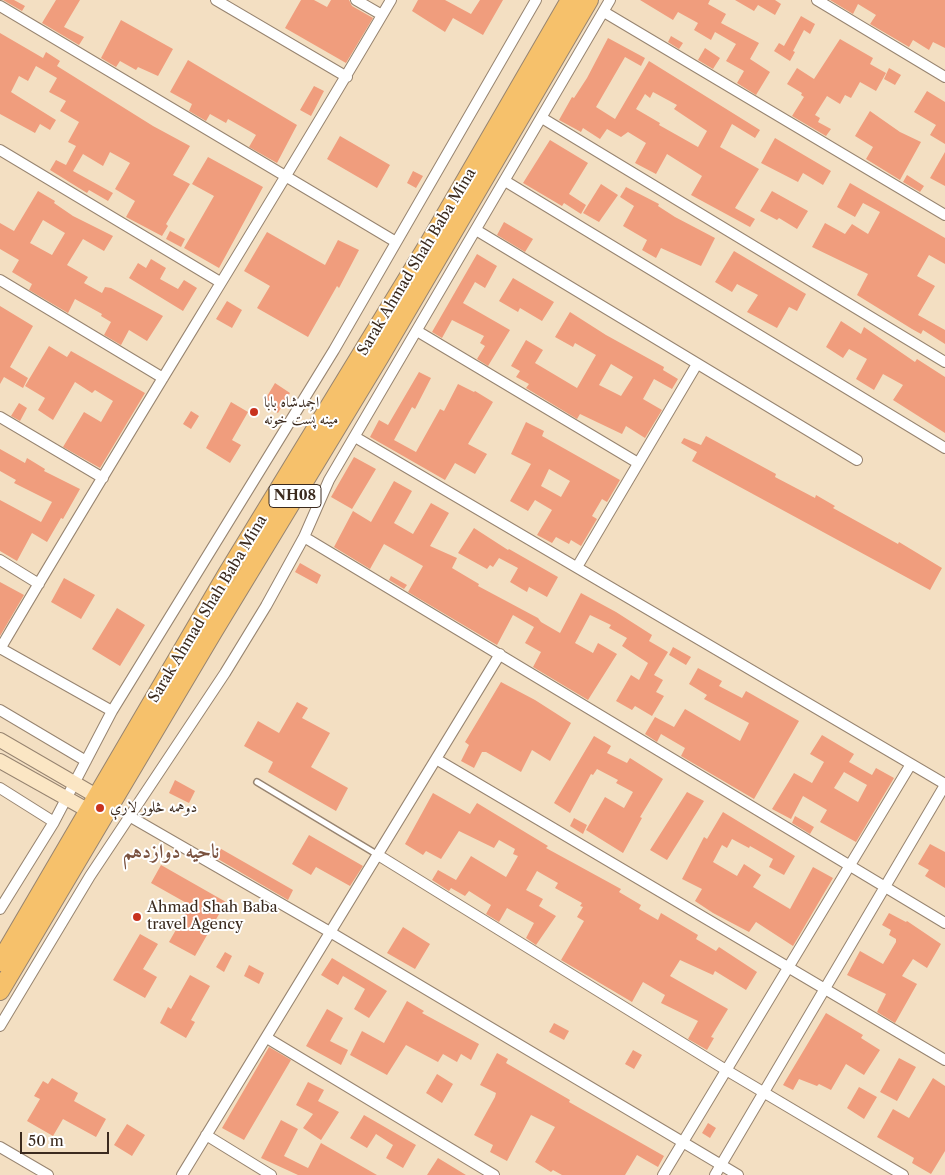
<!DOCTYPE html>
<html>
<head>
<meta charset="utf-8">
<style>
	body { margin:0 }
	#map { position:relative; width:945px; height:1175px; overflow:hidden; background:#f3dfc2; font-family:"Libre Caslon Text",serif }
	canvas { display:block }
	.scale { position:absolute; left:20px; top:1132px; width:89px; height:22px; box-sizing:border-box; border:2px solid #3b2a1e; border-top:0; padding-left:6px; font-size:15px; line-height:18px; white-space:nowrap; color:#3b2a1e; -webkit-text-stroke:4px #fff; paint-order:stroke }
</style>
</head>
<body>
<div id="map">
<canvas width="945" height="1175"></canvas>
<div class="scale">50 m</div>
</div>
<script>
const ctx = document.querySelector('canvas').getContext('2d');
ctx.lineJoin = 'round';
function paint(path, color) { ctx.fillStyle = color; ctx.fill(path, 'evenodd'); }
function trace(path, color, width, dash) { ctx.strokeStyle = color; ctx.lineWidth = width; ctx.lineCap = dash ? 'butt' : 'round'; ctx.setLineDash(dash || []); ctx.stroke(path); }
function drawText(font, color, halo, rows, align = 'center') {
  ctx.font = font + ' "Libre Caslon Text",Amiri,serif'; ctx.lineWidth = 4; ctx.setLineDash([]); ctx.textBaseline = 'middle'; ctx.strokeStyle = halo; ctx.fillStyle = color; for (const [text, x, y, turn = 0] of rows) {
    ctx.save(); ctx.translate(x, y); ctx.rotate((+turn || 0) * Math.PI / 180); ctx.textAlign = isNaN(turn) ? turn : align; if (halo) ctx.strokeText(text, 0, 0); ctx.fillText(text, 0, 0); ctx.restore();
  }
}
const building = new Path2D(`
	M3,0H14L25,6L22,11Z
	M56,0H80L64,27L84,37L79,45L42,23Z
	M301,0H314L327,7L331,0H349L352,6L373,18L346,63L285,28Z
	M418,0H445L471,14L480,0H503L483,35L453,18L445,32L412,11Z
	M640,0H710L708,4L726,14L721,23L759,43L750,59L770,72L756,95L737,83L744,71L726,61L736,44L715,32L711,40L694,30L698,23L678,12L673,20Z
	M735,0H775L781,4L775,15L758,5L754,11Z
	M830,0H945V48L933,42L929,50L913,40L909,47L870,24L876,15L858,4L853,14Z
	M801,16L815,24L810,34L804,30L793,51L795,52L790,61L774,51L779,43L784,46Z
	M121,20L173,49L158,76L138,67L136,70L120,61L116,67L101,58Z
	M0,33L43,58L46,52L60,61L57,66L153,126L190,146L173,175L190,184L166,224L168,226L162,236L126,217L135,201L115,189L130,163L110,152L103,166L83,154L73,171L113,193L108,201L89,190L87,193L50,170L56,160L66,165L76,146L68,142L79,122L60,111L66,101L49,92L57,78L36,66L28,81L19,76L11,92L56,120L50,130L40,124L35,133L0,114Z
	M671,36L683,43L679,49L668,42Z
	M608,38L645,58L641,66L625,57L596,107L615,119L649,61L760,130L755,138L732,124L720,147L759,169L735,208L755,219L750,227L691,195L702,176L667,154L656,174L635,163L646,143L628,132L621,137L607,129L600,139L583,128L581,132L559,120L572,97L574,98L587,78ZM653,92L677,105L674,109L707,131L698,147L659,125L660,123L636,109L645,94L650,98Z
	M840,39L873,58L870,64L886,73L876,91L860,82L851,98L845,95L840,104L827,96L815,115L820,118L818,122L831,129L826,136L792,116L804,97L801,95L802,93L787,84L797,68L814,79Z
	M705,48L720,58L713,69L698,60Z
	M188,60L297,125L277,163L249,147L256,135L251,132L228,119L226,123L210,114L206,121L189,111L192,104L170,92Z
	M889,68L901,75L895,85L884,79Z
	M314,86L324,91L311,116L300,110Z
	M927,91L945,102V144L930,135L936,125L914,112Z
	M870,111L900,132L921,142L900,180L866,159L873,147L855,136Z
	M340,136L390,165L377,188L327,159Z
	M775,138L831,171L823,185L803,173L798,182L761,163Z
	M550,140L588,163L569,194L586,205L581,214L564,203L562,206L523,183Z
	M945,152V186L930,178Z
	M208,157L263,187L219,268L184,248L214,196L192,184Z
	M413,171L423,176L416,188L407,183Z
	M907,175L924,186L920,192L903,182Z
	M850,183L945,238V264L929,255L917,276L935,286L918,315L945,330V344L923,330L921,334L912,329L857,295L868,274L812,247L825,223L845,234L852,224L868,234L880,212L863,203L855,217L837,207Z
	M601,184L618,195L599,222L583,213Z
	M626,187L659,204L658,206L675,217L715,238L701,266L661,248L656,258L642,250L647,240L623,226L634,206L620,197Z
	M38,191L55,201L54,203L73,216L113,236L104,251L83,239L67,265L88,277L84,283L102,293L105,287L111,288L163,316L147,341L129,330L121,345L104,335L111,322L101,316L102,314L75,299L68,313L29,290L32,284L12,272L19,260L0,249V223L14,231ZM43,220L65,233L52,255L30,243Z
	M772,191L808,211L797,229L779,218L777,220L760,211Z
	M504,222L533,239L525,252L497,235Z
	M170,231L185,239L181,247L166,239Z
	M267,232L325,265L338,240L359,250L339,288L337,286L308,337L257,308L270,286L244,271Z
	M734,251L806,294L797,311L789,307L777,328L747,312L758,295L737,284L732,292L715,282Z
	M477,254L497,266L485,288L475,282L463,303L510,330L488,366L477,359L485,346L480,343L484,336L452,320L442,338L432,332Z
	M151,259L166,268L160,279L178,289L184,280L197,288L183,311L129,278L138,263L146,268Z
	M513,278L554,302L542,321L520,308L518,312L499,301Z
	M227,301L242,310L232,328L216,319Z
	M0,306L33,326L10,367L28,378L23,388L4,377L0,384Z
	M570,312L606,335L664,367L663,370L678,379L672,389L654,379L643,399L662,410L645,438L626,426L622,434L580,414L577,419L526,388L529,384L516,377L520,371L511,366L526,340L543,350L535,363L577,388L596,355L575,343L573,347L555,337ZM611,364L633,377L621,396L599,385Z
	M841,321L861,334L864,327L915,362L917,359L945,377V433L893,400L903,385L883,374L874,390L856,379L867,359L849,349L843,358L826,347Z
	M49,346L67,357L71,351L145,393L100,468L63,447L84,412L101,422L113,401L95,390L92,393L75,382L53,420L38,410L45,398L25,386Z
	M419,372L431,378L415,409L412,407L394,440L416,452L440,409L444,411L458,384L474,392L475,391L493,402L468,444L487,454L475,474L455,463L445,480L370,437L379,420L388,425Z
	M275,383L290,393L278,413L263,403Z
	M231,402L248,412L232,440L241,445L230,463L206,448Z
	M19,403L27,408L20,421L11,416Z
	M191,411L199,416L191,429L183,424Z
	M526,422L544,431L542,436L620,480L607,502L602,499L592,516L597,519L581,546L571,540L569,544L556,537L552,543L537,535L552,510L535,500L528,511L510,501L531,464L511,454ZM549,469L570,481L561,497L541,486Z
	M706,436L776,474L775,477L815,498L816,495L835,506L833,508L898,544L899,542L942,568L930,590L692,461L697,452L681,443L684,438L701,445Z
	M0,449L25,463L27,458L45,469L44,471L80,489L63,519L61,518L47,542L32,533L17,561L0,551V500L41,522L52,502L14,483L16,480L0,471Z
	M354,457L376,469L352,509L331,497Z
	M394,481L412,491L394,523L413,534L431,503L449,513L430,546L457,558L452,568L479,584L478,586L538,618L541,622L560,633L581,593L616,612L652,635L649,641L668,652L654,675L663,680L656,692L664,696L652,716L635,706L632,710L616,701L631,675L639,680L648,663L622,646L627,638L609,628L611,625L590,615L575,643L593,653L598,643L617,654L588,700L533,667L541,652L525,643L534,627L513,615L497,645L408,592L423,566L384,544L370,569L334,547L353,511L371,522Z
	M474,528L508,550L509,549L558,577L547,597L529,587L527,592L510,582L518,568L499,558L493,567L490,565L487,569L458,553Z
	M300,563L321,575L317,584L295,572Z
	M391,576L407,585L404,589L389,580Z
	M64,578L95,595L81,619L51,602Z
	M0,582L24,595L0,636Z
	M117,608L145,625L120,666L92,649Z
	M673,647L691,657L686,665L669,655Z
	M698,668L722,681L719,686L742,698L746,691L799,721L754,799L681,756L685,748L661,734L657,742L645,734L655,717L674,727L685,709L740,741L749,723L704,699L707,695L689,684Z
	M501,682L535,700L571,723L550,761L532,750L521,772L486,752H482L474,768L461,761L469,745L465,742Z
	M297,702L308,708L302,718L330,733L311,767L348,788L336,811L268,772L273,762L244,746L258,721L279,733Z
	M822,735L854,754L849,762L872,775L876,768L894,778L856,842L820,822L827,810L803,796L791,819L772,809L794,773L812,783L824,762L810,754ZM844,772L867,785L858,802L834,788Z
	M594,736L611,746L607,753L627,763L630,758L663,779L640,817L642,818L623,853L586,830L605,797L624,808L633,792L616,783L618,780L597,769L593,775L591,774L570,813L554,803Z
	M175,780L195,791L189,803L169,793Z
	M687,792L704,801L667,860L650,850Z
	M433,793L470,814L477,803L548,846L546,848L621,889L619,892L641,905L639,909L658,920L661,913L698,935L696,939L716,951L719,947L757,972L746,990L715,971L713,975L680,960L670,976L728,1009L711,1037L714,1038L707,1050L688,1039L698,1021L661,1003L665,995L643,982L632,1002L561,960L584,921L577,917L583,907L580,906L582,903L555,888L558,883L537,871L526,890L543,899L539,906L556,916L536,945L526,938L534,923L507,908L499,922L486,914L491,905L469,891L465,896L451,888L449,891L432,880L438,870L456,880L471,856L506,877L518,856L513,854L515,849L499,840L494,848L459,831L441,859L426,851L423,855L405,844Z
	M723,812L795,856L784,875L769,867L773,859L750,846L749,848L732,839L727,848L722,845L713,862L737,876L744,864L761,875L753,887L790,909L813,867L833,878L793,946L756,922L749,932L713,913L695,901L702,889L682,879L704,837L707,839Z
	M795,816L814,827L810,834L792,823Z
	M574,818L587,825L583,834L570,826Z
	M309,835L363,866L350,886L316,867L311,875L292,864Z
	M930,844L945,852V888L925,876L929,870L918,864Z
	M216,846L293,890L288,900L211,855Z
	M161,865L226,902L195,956L169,942L190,905L151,883Z
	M889,913L906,922L907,921L941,944L927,968L913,959L902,976L917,984L895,1023L877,1012L886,994L847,975L860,951L883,964L896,942V939L889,935L891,930L882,925Z
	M403,927L430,944L415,969L387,953Z
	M140,934L158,944L143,969L157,977L145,998L113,980Z
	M225,952L232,956L224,972L216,967Z
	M332,958L387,991L369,1018L354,1009L365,989L343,976L338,985L321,975Z
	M249,965L264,973L259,984L244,976Z
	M190,975L210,986L191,1020L195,1022L186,1038L160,1023L168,1007L171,1009Z
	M407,1001L424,1011L422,1013L479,1044L471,1060L461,1054L457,1062L443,1054L438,1062L406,1045L387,1075L350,1055L362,1031L384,1043Z
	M327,1009L343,1018L330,1041L348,1050L341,1065L306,1046Z
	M826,1013L863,1035L861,1038L880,1050L864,1075L846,1064L831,1090L819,1084L817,1086L799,1079L793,1090L783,1085Z
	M554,1023L569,1031L564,1040L549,1032Z
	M269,1047L291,1060L244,1140L222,1128Z
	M633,1050L642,1055L634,1069L625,1064Z
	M497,1053L508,1059L506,1063L570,1100L569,1102L664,1156L658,1167L637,1155L625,1175H562L553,1170L551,1172L535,1162L555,1127L531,1115L507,1161L490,1152L493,1145L474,1135L495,1097L496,1093L480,1085Z
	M899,1058L916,1067L897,1101L880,1092Z
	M437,1074L453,1084L442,1103L426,1093Z
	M52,1078L78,1093L74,1101L106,1119L96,1137L63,1119L53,1136L27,1121L40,1099L34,1096L43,1081L48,1084Z
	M933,1078L945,1086V1151L931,1174L912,1163L914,1158L877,1137L893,1109L909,1118Z
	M308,1082L324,1090L318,1101L339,1112L321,1140L303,1128L313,1114L296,1105Z
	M859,1087L877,1097L864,1119L847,1108Z
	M364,1115L416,1145L403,1168L386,1158L393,1145L376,1134L367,1148L350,1138Z
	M281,1120L298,1129L284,1156L308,1168L321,1143L377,1175H298L261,1158Z
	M708,1123L716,1128L710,1138L702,1133Z
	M127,1124L145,1135L132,1156L114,1145Z
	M438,1158L466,1175H427Z`);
const lane = new Path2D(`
	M257,782L378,855`);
const street = new Path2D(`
	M216,0L347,77
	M356,0L382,15
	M817,0L945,77
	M0,6L396,242
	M604,12L945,215
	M542,118L945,362
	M0,150L220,282
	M505,181L945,448
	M476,230L857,460
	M0,280L163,378
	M417,331L638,463
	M0,417L103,478
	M355,437L945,784
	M304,537L945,923
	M0,560L39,584
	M577,567L697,364
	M0,648L112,711
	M0,649C128,431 263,218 391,0
	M0,710L86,761
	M436,759L945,1060
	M0,788L54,822
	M129,816L330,932L738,1175
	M378,855L726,1070L903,1175
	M0,909L54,822L112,711L334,350L536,0
	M0,1026L90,876L225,673L266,606L304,537L329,480L610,0
	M267,1038L494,1175
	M206,1135L271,1175
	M0,1147L48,1175
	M182,1175L500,654
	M663,1175L911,764
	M715,1175L945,785`);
const secondary = new Path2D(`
	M0,740L105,801
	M0,761L98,816`);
const highway = new Path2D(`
	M0,962L227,574L428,245L570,0
	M0,991L213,632L379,358L589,0`);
const markers = [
	[254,412,5,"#c8321e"],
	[100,808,5,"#c8321e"],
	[137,917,5,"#c8321e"]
];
const shields = [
	[295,496,52]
];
const shieldNames = [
	["NH08",295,496]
];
const streetNames = [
	["Sarak Ahmad Shah Baba Mina",417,262,-59],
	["Sarak Ahmad Shah Baba Mina",208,609,-59]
];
const poiNames = [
	["احمدشاه بابا",264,403],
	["مینه پُست خونه",264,420],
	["دوهمه څلور لارې",110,808],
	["Ahmad Shah Baba",147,908],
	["travel Agency",147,925]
];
const districtNames = [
	["ناحیه دوازدهم",171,852]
];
paint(building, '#f09d7d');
trace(lane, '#978470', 8);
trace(street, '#978470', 12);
trace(secondary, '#978470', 16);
trace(highway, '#978470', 20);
trace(lane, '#fff', 5);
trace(street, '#fff', 10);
trace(secondary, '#fbe6c4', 14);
trace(highway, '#f6c16b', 18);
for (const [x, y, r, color] of markers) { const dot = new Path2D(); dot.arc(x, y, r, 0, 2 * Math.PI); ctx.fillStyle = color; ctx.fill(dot); trace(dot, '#fff', 2); }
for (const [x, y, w] of shields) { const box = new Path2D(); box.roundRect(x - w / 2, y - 11.5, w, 23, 4); ctx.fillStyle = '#fff'; ctx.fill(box); trace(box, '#3b2a1e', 1); }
drawText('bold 14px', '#3b2a1e', null, shieldNames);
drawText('15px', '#3b2a1e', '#fff', streetNames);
drawText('15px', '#3b2a1e', '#fff', poiNames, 'left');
drawText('bold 20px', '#7a523f', '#fff', districtNames);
</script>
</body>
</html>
